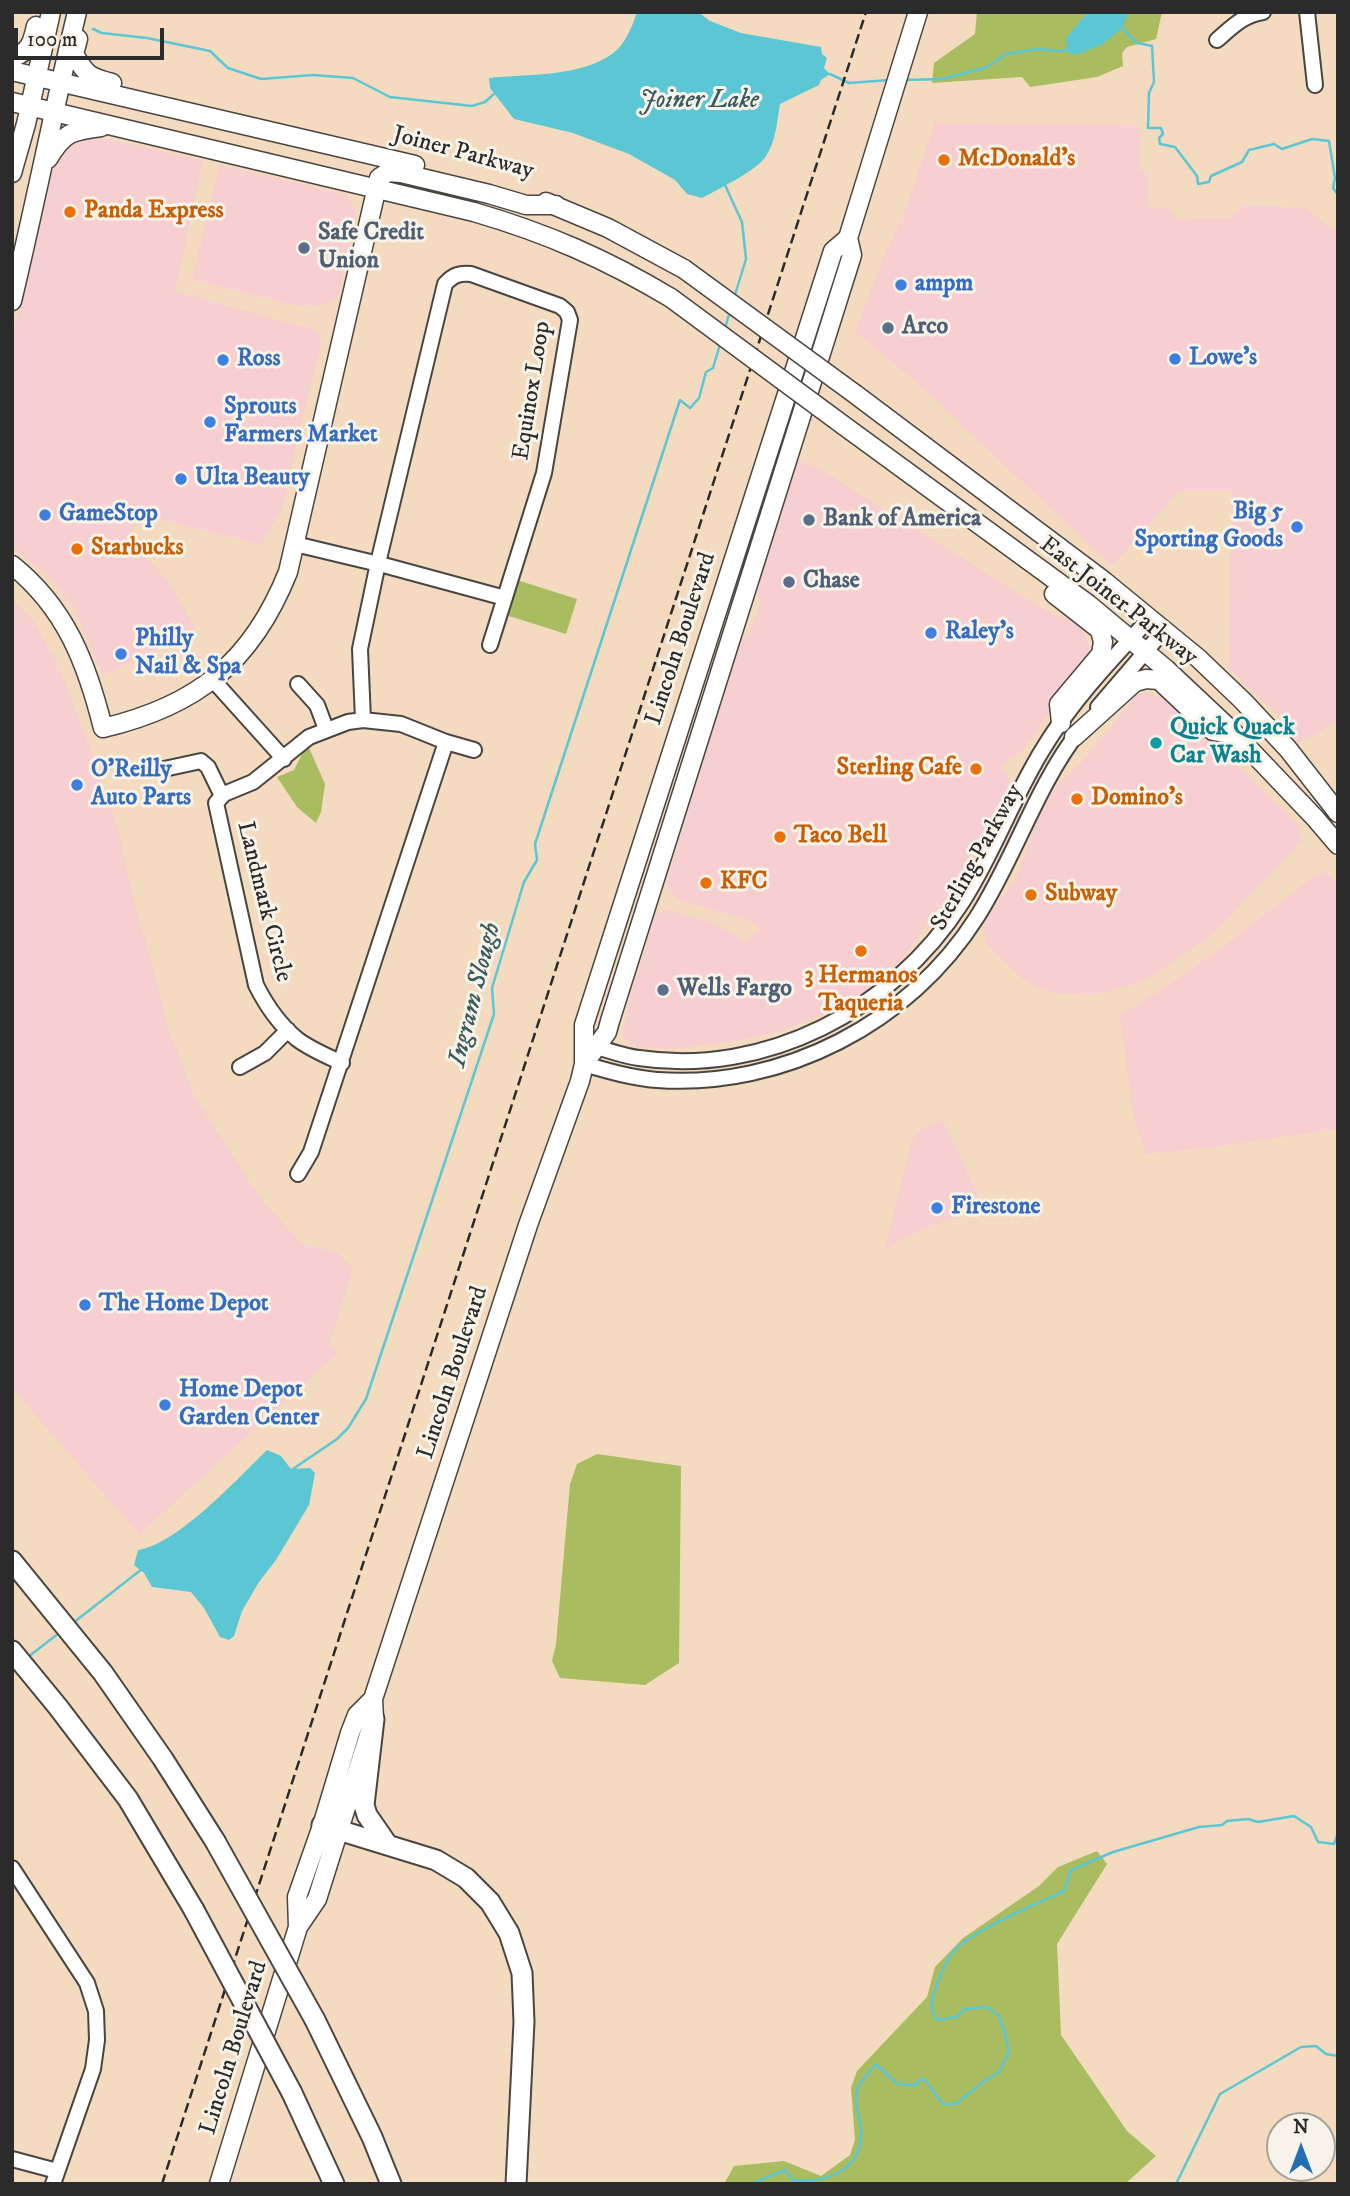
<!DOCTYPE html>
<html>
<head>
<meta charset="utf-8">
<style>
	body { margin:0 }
	#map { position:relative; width:1350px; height:2196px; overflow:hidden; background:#f4dbbf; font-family:"IM FELL DW Pica",serif }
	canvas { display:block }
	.frame { position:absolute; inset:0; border:14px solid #2b2b2b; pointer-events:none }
	.north { position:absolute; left:1266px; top:2112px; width:70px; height:70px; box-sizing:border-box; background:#f7f3e8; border:2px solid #a5a39c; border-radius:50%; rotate:0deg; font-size:19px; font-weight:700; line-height:28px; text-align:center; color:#2b2b2b }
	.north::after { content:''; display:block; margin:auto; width:24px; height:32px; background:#1f6fb2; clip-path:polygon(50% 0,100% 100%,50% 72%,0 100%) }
	.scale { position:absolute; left:14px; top:28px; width:150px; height:32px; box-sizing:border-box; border:4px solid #2b2b2b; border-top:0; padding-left:9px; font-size:21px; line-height:24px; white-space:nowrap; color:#2b2b2b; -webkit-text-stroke:5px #f7f3e8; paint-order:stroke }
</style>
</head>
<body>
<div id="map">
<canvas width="1350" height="2196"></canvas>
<div class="frame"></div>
<div class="north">N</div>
<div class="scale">100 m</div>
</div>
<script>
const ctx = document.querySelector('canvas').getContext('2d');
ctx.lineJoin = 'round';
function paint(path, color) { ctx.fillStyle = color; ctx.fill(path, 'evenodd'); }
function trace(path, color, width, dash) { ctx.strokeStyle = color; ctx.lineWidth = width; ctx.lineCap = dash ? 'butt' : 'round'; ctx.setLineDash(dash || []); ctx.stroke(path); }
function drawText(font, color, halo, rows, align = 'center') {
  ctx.font = font + ' "IM FELL DW Pica",serif'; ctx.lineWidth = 6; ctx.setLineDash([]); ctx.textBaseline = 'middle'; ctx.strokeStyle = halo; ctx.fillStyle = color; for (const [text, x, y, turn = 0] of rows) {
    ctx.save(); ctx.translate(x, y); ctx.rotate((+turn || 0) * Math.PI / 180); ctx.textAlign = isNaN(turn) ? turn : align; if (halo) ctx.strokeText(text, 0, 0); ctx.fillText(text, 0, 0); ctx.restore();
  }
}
const built = new Path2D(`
	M935,123L1135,125L1141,132L1139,170H1147L1149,206L1172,210L1174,219L1231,218L1244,205L1307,208L1330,228L1338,230V721L1298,744L1279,716L1229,669L1232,491H1179L1112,566L908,375L855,332L882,261L906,209Z
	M85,134L203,160L175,291L312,329L318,334L322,342L301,422L283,507L261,545L145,516L142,518L132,529L130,539L170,583L196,630L103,676L74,609L51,578L12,547V337L50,172L58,149Z
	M220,165L336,192L348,197L356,211L340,292L334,300L324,305L309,307L280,302L192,280Z
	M798,459L820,469L1047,611L1075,622L1083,628L1091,652L1021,753L1009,758L1002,770L1008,776L1010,784L955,887L898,964L870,989L835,1009L785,1030L741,1040L675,1049L638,1047L628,1043L623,1036L628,1005L655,915L666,909L716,924L746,942L760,930L750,921L679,900L666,885L737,644L750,634L761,601L757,593L758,577Z
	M12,599L35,623L58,665L93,756L118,830L132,891L170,1034L194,1095L263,1202L303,1244L336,1252L353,1268L329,1345L337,1354L139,1535L12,1388Z
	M1147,692L1172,702L1299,826L1301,835L1299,844L1211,936L1148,979L1129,986L1092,995L1060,994L1038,988L1024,980L987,945L983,928L986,917L1016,879L1041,809L1058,784L1082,762L1137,695Z
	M1326,872L1338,885V1129L1217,1147L1145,1154L1132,1107L1120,1015L1172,983L1223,947L1314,876Z
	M943,1120L982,1205L900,1240L884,1252L913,1139L919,1130Z`);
const green = new Path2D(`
	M977,12H1162L1156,39L1127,47L1122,53L1123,66L1097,77L1030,87L1022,77L932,83L934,63L975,34Z
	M517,580L577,599L566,634L506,615Z
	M309,748L325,784L321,812L316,823L297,807L277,777L294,770L302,754Z
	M597,1454L681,1466L679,1663L645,1685L560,1678L552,1661L556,1644L570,1484L577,1464Z
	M1097,1851L1107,1864L1057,1944L1061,2035L1127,2131L1156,2156L1125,2184H724L734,2166L784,2161L821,2176L850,2155L855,2140L851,2088L857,2071L927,1997L935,1967L963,1938L1039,1886L1058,1867Z`);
const water = new Path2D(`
	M637,12H698L710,21L741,33L821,47L822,54L827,58L824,68L830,74L821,80L819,85L780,104C777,121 776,141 766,156C759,169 717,190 702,198L687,194L675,180L629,154L573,133L514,119L490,88L489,78C528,74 579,77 612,54C625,45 632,27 637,12Z
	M1088,12H1129L1122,28L1103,44L1079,54H1068L1066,38Z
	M267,1450L281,1456L291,1469L310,1468L315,1473L309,1505L276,1560L259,1582L242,1611L234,1636L229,1640L220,1637L204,1608L191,1592L152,1587L144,1573L134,1565L138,1550C178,1544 237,1479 267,1450Z`);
const stream = new Path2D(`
	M23,12L27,13
	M1120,26L1137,43L1152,46L1154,82L1149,93L1148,128H1161L1163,134L1159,138L1160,144L1175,147L1197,176L1198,184L1209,182L1211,176L1242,162L1249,150L1274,144L1282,149L1312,139L1329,141L1335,178L1333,188L1338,195
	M93,29L102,33L147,38L210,51L228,68L261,79L313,75L353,78L390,97L472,106L485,102L494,94
	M830,74L849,83L890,80
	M903,80L943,79L987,67L1006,54L1036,49L1061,51L1069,49
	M725,185L742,222L746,259L734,298
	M725,328L730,311
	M290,1471L337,1439L348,1428L366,1399L494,1014L492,988L524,882L537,860L535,844L680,400L690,408L699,398L706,372L713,368L721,341
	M73,1623L142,1569
	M28,1657L59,1633
	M751,2184L785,2170L793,2180C829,2183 863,2170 861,2129C860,2119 855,2106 856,2097C857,2084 868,2074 876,2064L897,2084L916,2085L919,2080L924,2079L943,2104H956L983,2082L999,2072L1009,2052L1005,2033L998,2015L987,2007L965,2009L956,2017L938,2020C929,2011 931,2000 935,1990C940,1976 945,1962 954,1951C970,1932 1038,1903 1064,1891L1071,1870L1113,1852L1199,1827L1222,1825L1227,1821L1248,1819L1258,1822L1294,1816L1311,1827L1318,1842L1334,1844L1338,1833
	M1176,2184L1220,2094L1301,2047L1316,2046L1326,2054L1338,2056`);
const minor = new Path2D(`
	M1307,12L1315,85
	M1217,40C1232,27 1243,15 1263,12
	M295,544L387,566L505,598
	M213,680L284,759
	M298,684L317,705L326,729
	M1098,707L1164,630
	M363,720L360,649L378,563L445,284C453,275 459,273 471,274L560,306L567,312L570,320L544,473L490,645
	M446,742L474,750
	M164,769L201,761L208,767L222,796
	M588,1044C604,1049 622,1056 639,1058C765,1077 893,1010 961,904C993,855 1012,799 1043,749C1072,701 1112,659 1150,618
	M584,1064C608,1071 632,1078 657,1080C783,1089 910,1023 977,917C1015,857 1036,787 1079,731
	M240,1067L265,1053L288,1030
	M298,1174L311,1152L446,742L401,724L363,720L348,722L309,737L253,782L224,794L216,803L256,985C266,1005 280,1025 297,1039C310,1049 327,1056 342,1063
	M12,1868L87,1983L96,2011L97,2040L93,2069L53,2184
	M12,2159L57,2171`);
const major = new Path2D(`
	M78,39L74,54C86,75 89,77 112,83
	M12,58C30,51 32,44 36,26
	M12,71L415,165
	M12,102L474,212C546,233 606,259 671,298
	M48,159C64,132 71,131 101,127
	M12,173L26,124L51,12
	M546,202L608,228L684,269
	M12,301C35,205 54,108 77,12
	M855,394L1104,581L1198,658L1243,701L1288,749L1338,813
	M843,425L1088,604L1166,669L1233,732L1315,818L1338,845
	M12,565C66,608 87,664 103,728C197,706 252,662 288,572L379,178L388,172L401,173L489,194L526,205H556
	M1054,594L1100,630L1103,642L1101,654L1059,704L1061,723
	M1074,737L1135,682L1146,679L1159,680L1213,731L1236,735
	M584,1064L607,1032L610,1021L852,255L848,238L918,12
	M298,1927L297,1897L322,1826L350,1733L357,1715L373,1699
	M219,2184L298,1927L317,1899L374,1719L373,1699L528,1225L580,1081L584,1064V1025L833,251L848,238`);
const highway = new Path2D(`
	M12,1561L103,1673L163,1759L215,1841
	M12,1651L58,1707L128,1799L194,1910
	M374,1719L364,1805L367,1815L387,1844
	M322,1825L436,1860L466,1878L490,1902L509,1933L522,1973L524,2022L516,2184
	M315,2020L372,2137L391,2184
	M292,2093L334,2184`);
const rail = new Path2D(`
	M162,2184L866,12`);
const majorBridge = new Path2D(`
	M684,269L855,394
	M671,298L843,425`);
const highwayBridge = new Path2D(`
	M215,1841L315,2020
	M194,1910L292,2093`);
const markers = [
	[944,160,7,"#e8710a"],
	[70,212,7,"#e8710a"],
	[304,248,7,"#5c6f8a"],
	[901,285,7,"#3f7fe0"],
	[888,328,7,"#5c6f8a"],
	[1175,359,7,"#3f7fe0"],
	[223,360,7,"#3f7fe0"],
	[210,422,7,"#3f7fe0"],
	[181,479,7,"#3f7fe0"],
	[45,515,7,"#3f7fe0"],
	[809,520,7,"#5c6f8a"],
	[1297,527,7,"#3f7fe0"],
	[77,549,7,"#e8710a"],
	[789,582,7,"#5c6f8a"],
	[931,633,7,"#3f7fe0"],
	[121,654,7,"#3f7fe0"],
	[1156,743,7,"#0f9aa8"],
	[976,769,7,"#e8710a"],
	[77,785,7,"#3f7fe0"],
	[1077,799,7,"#e8710a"],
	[780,837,7,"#e8710a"],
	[706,883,7,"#e8710a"],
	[1031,895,7,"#e8710a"],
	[861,951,7,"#e8710a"],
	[663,990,7,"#5c6f8a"],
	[937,1208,7,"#3f7fe0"],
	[85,1305,7,"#3f7fe0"],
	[165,1405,7,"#3f7fe0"]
];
const streetNames = [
	["Joiner Parkway",463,154,15],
	["Equinox Loop",533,391,-81],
	["East Joiner Parkway",1118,602,38],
	["Lincoln Boulevard",682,639,-72],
	["Sterling Parkway",978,858,-61],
	["Landmark Circle",263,902,76],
	["Lincoln Boulevard",454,1373,-72],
	["Lincoln Boulevard",235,2048,-73]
];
const foodNames = [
	["McDonald's",958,160],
	["Panda Express",84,212],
	["Starbucks",91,549],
	["Sterling Cafe",962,769,"right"],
	["Domino's",1091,799],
	["Taco Bell",794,837],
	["KFC",720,883],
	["Subway",1045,895],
	["3 Hermanos",861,977,"center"],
	["Taqueria",861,1005,"center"]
];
const serviceNames = [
	["Safe Credit",318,234],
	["Union",318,262],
	["Arco",902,328],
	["Bank of America",823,520],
	["Chase",803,582],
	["Wells Fargo",677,990]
];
const shopNames = [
	["ampm",915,285],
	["Lowe's",1189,359],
	["Ross",237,360],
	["Sprouts",224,408],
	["Farmers Market",224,436],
	["Ulta Beauty",195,479],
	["Big 5",1283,513,"right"],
	["Sporting Goods",1283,541,"right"],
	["GameStop",59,515],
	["Raley's",945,633],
	["Philly",135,640],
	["Nail & Spa",135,668],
	["O'Reilly",91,771],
	["Auto Parts",91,799],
	["Firestone",951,1208],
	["The Home Depot",99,1305],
	["Home Depot",179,1391],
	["Garden Center",179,1419]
];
const cultureNames = [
	["Quick Quack",1170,729],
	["Car Wash",1170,757]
];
const waterNames = [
	["Joiner Lake",699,102],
	["Ingram Slough",476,995,-76]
];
paint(built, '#f7cfd0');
paint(green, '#a9bc60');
paint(water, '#5bc6d4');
trace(stream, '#5bc6d4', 2.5);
trace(minor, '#494541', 18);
trace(major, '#494541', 21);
trace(highway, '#494541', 23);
trace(minor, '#fff', 14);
trace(major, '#fff', 18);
trace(highway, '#fff', 19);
trace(rail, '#2b2b2b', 2.5, [10, 5]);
trace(majorBridge, '#494541', 21, []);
trace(highwayBridge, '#494541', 23, []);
trace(majorBridge, '#fff', 18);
trace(highwayBridge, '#fff', 19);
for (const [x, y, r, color] of markers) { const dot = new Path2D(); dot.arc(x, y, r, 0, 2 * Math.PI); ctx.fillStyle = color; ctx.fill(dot); trace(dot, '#f7f3e8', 2.5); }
drawText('24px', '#2b2b2b', '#f7f3e8', streetNames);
drawText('bold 24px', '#c56008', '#f7f3e8', foodNames, 'left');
drawText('bold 24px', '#4e5e75', '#f7f3e8', serviceNames, 'left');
drawText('bold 24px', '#366cbe', '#f7f3e8', shopNames, 'left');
drawText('bold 24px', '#0d838f', '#f7f3e8', cultureNames, 'left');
drawText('italic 26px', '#395a5e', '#f7f3e8', waterNames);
</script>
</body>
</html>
